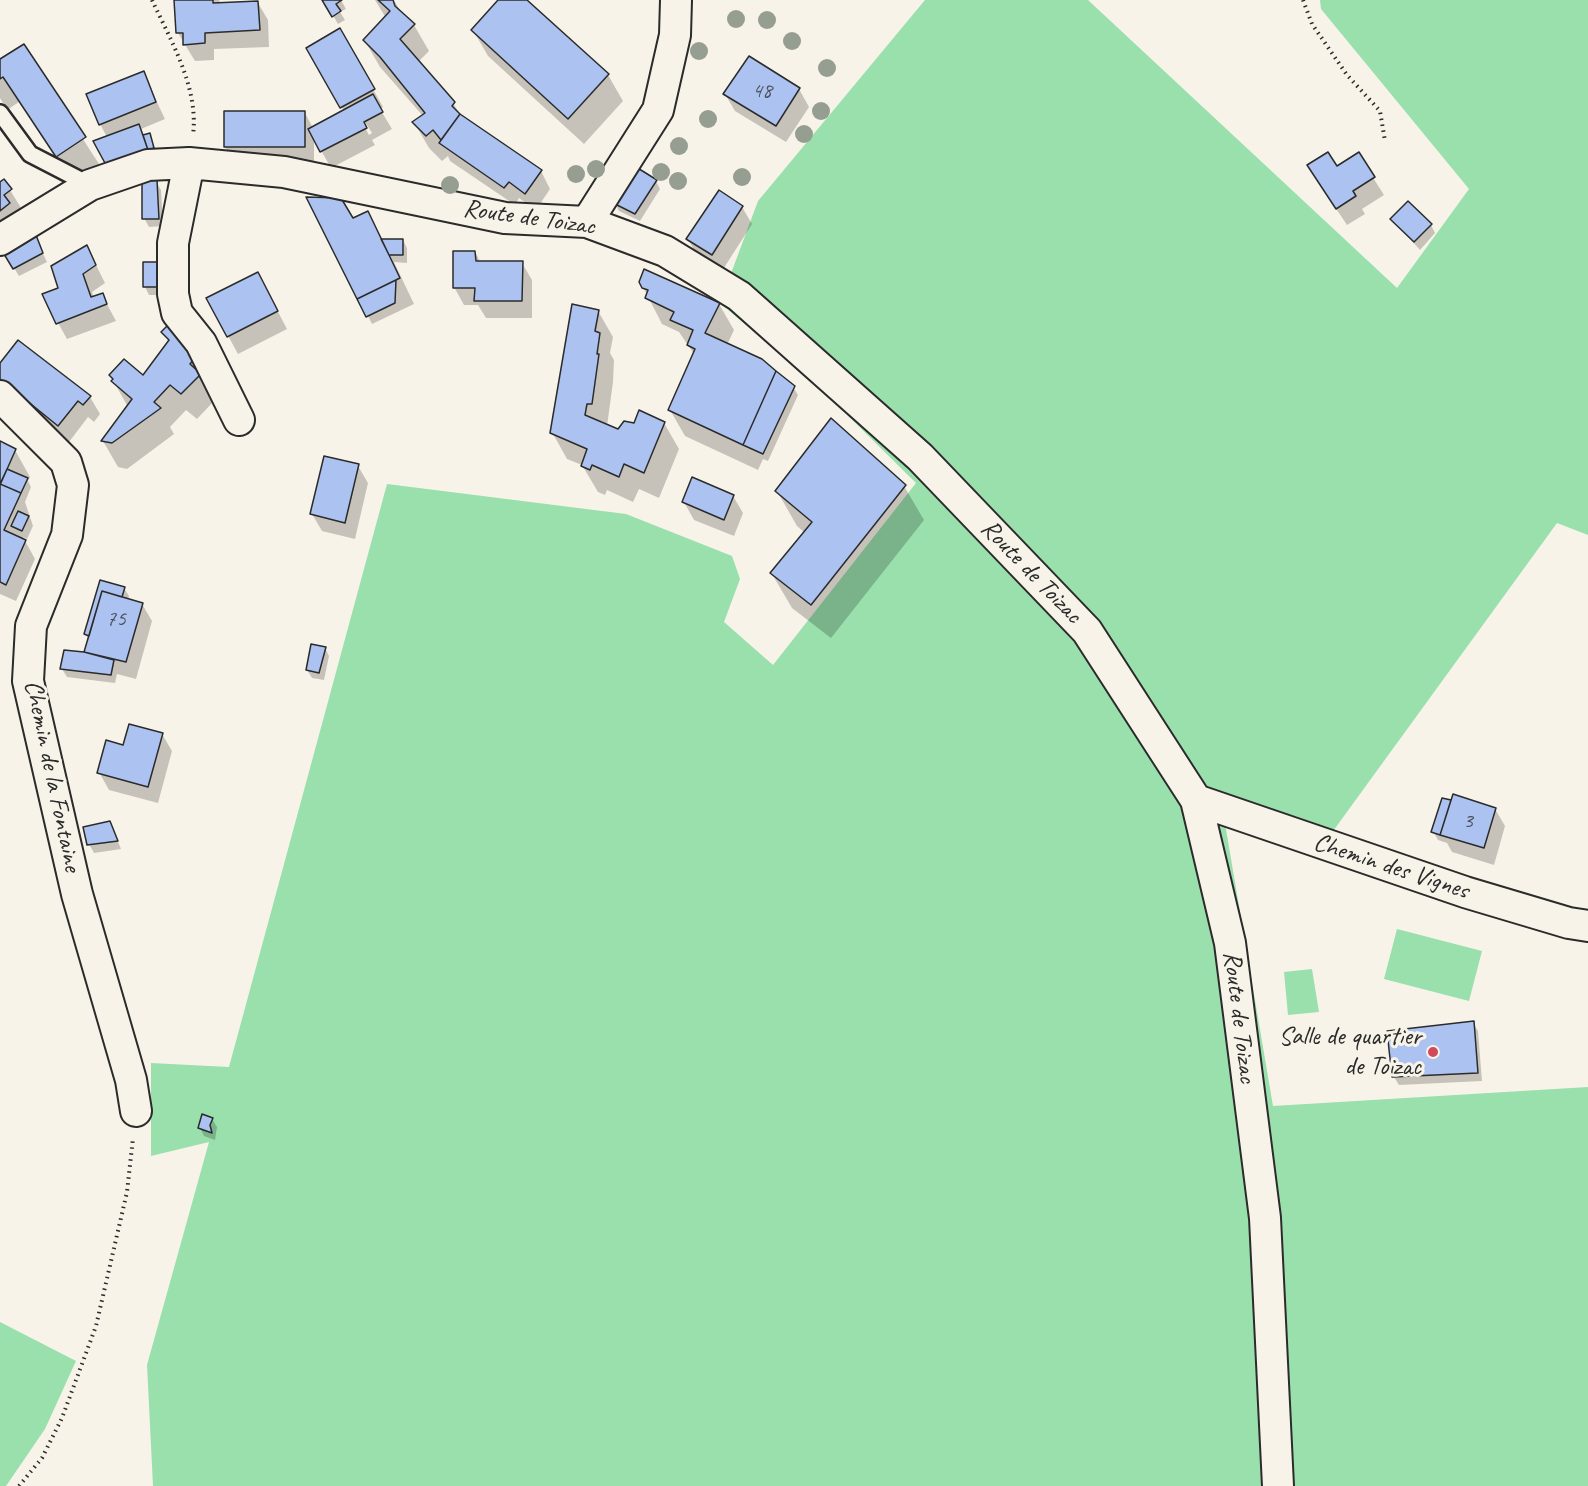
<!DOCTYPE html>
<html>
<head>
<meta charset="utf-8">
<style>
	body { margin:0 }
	canvas { display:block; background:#f7f3e8 }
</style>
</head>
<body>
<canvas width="1588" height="1486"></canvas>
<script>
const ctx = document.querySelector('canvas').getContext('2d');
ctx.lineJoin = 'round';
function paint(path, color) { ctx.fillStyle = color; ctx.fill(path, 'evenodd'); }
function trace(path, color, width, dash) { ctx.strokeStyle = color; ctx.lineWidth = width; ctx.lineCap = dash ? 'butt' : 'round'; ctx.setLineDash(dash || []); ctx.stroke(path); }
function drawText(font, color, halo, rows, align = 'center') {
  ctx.font = font + ' Caveat,sans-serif'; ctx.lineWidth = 6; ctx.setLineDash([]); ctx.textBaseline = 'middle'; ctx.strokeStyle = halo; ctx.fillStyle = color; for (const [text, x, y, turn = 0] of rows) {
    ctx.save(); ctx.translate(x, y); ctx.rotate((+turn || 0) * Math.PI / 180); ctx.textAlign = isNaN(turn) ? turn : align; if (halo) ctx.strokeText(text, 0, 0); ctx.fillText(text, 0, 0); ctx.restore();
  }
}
const green = new Path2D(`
	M925,0H1088L1397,288L1469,189L1321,9L1320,0H1588V535L1557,523L1328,838L1221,800L1273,1106L1588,1087V1486H153L147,1365L209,1142L151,1156V1063L229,1067L387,484L626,514L732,556L740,579L724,622L773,665L916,483L819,387L720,303L758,201Z
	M1397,929L1482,951L1469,1001L1384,979Z
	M1312,969L1319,1012L1288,1015L1284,972Z
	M0,1322L76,1361L45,1429L6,1486H0Z`);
const shadow = new Path2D(`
	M175,0H219L221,4L258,3L268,20L269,47L214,49V60L195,61L178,33Z
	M324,0H341L346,9L340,12L345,20L338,24Z
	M375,0H394L403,16L414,25L429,51L418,62L453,103L461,116L541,171L550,189L536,210L519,198L515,205L450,161L448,156L442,161L429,148L414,122L423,116L380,67L365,41L386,18Z
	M500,0H525L608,75L623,101L584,144L488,56L473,30Z
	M340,30L383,107L380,109L392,129L372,140L375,145L331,168L314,138V164H235L225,147L305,113L313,128L344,111L308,49ZM362,122H365L372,133L369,135Z
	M23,46L99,164L72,182L19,102L7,110L0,98V61Z
	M749,58L799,89L809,107L786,142L735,111L725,94Z
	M143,73L165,119L141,129L145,136L149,134L158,156L107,137L100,124Z
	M1358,154L1384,195L1362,209L1365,214L1347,225L1319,183Z
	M656,181L660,189L640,221L619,211L615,203Z
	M156,182L161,190L163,226L149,227L144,218Z
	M0,184L10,190L26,216L8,249L0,256Z
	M309,198L353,220L367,213L383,240H403L407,248V263L394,262L414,304L372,324Z
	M742,207L752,224L722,271L698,257L688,239Z
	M1392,219L1431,225L1435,233L1420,250Z
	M35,237L47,262L19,276L6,255Z
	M87,247L105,283L92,292L94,298L102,295L116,321L67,339L57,321L60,289Z
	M475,252L481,263H522L532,280V318H486L478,305H464L454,287Z
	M157,264L162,295H149L145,287Z
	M643,287L719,304L734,330L727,345L793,387L798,395L768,461L763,459L758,470L685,436L670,410L694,354L679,332L662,324Z
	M267,291L287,329L238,354L208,299Z
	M598,311L613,337L610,353L614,360L613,382L607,426L619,430L635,424L664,423L679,449L659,498L639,489L633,502L607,490L605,495L598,492L582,465L567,459L552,432Z
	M163,332L198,354L214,401L197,419L186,410L170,427L174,434L127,469L118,467L103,441L128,407L110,375L143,377L169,342Z
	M0,365L90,397L100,414L94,422L88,417L69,442L4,390L0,384Z
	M0,443L15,450L30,477L28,481L31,487L25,502L33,526L27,539L23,537L35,559L16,601L0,594Z
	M358,466L368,483L355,539L322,531L312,514Z
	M904,486L924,520L831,638L792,608L772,574L805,533L797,526L777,491Z
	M733,496L743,513L734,536L694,520L684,502Z
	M124,588L129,596L128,600L142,604L152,621L136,679L117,674L115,683L67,677L62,669L85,653L89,640L86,634Z
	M325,648L329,656L324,680L312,678L307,670Z
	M162,734L172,751L158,803L109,790L99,772L124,746Z
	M1450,802L1495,809L1505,826L1494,865L1452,852L1447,843L1438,840L1433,831Z
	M110,823L121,849L94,853L89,844Z
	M1473,1023L1478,1031L1482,1081L1399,1085L1394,1077Z
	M212,1119L217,1127L215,1140L204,1136L200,1128Z`);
const building = new Path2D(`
	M174,0H213V3L258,1L260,30L205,33V43L183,45V33H176Z
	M322,0H342L336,4L341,11L332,17Z
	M378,0H393L395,6L415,24L400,39L455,102L452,106L460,114L441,140L433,130L426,136L412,122L425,113L380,57L363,40L390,11Z
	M498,0H527L609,74L568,119L471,30Z
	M340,28L375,89L340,108L306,48Z
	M24,44L86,137L56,157L3,77L0,79V59Z
	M749,56L800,88L776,126L723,94Z
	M144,71L156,102L99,125L86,94Z
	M373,94L383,112L364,122L367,128L320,152L308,129Z
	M224,111H305V147H224Z
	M460,114L542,170L525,194L509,182L504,188L439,143Z
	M139,124L148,150L106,165L93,141Z
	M150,133L154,148L148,150L143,135Z
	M1328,152L1337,166L1359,152L1375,177L1353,191L1356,196L1336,209L1307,165Z
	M636,167L657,180L635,214L613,203Z
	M4,179L12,189L4,195L10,203L0,211V182Z
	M142,180H157L159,219H142Z
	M719,190L743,206L712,255L686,239Z
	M306,197L341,198L353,218L368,211L400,278L357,299Z
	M1408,201L1432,224L1414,242L1390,219Z
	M36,235L43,253L13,269L4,254Z
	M381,239H403V255H389Z
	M87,245L96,265L83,274L91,297L103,293L107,304L56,324L42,294L58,288L51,266Z
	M453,251H475L476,261H523L522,301H474L475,288H453Z
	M143,262H158L159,287H143Z
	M644,269L720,303L705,333L762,359L776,371L743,445L668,410L695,349L687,345L693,330L670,320L674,312L645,298L648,290L642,288L639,282Z
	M258,272L278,311L227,337L206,298Z
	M396,280L395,303L366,317L357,299Z
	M572,304L599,310L595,331L600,333L597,354H599L592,404H587L585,415L618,429L624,421L634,423L639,410L665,422L644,473L624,464L619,477L592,465L590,470L581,466L587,449L550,433Z
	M169,324L199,353L190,364L201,374L181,394L170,385L154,402L161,408L112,443L101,441L132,399L111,381L113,379L109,375L124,359L143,375L169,340L161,332Z
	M18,340L91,396L83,405L78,401L58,426L0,379V363Z
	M776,371L795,386L763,454L743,445Z
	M831,418L906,485L811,605L770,573L812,522L775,491Z
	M0,441L16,449L0,485Z
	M324,456L359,464L345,523L310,514Z
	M7,469L28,478L21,493L0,484Z
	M692,477L734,495L724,520L682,502Z
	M0,484L21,493L4,530L26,540L6,585L0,582Z
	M18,511L29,516L22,531L11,526Z
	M100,580L125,587L122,597L102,591L89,636L84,634Z
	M102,591L143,603L126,662L84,652Z
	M311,644L326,647L319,673L306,670Z
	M64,650L84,652L114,660L111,675L60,669Z
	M129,724L163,733L148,787L97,773L106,740L123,745Z
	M1453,794L1496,808L1484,848L1440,835Z
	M1442,798L1451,800L1440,835L1431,832Z
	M110,821L118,841L87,845L83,827Z
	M1474,1021L1478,1073L1392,1077L1387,1031Z
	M202,1114L213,1118L210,1125L212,1133L198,1128Z`);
const path = new Path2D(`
	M152,0C171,41 199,88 193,135
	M1303,0L1312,24L1347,75L1380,111L1385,141
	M19,1486L42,1458L62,1418L96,1326L127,1192L133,1138`);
const service = new Path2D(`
	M0,113L30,154L90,185`);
const minor = new Path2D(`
	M189,163L173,243V294L177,313L201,343L239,420
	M587,222L658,110L675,35L676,0
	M0,240L90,185L148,165L189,163L284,172L505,218L587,222L665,251L739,296L920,457L1087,631L1196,800L1230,943L1265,1218L1278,1486
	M0,396L66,462L73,485L67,535L31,626L28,681L77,894L131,1080L136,1111
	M1196,800L1465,892L1569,923L1588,926`);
const trees = [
	[736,19],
	[767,20],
	[792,41],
	[699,51],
	[827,68],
	[821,111],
	[708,119],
	[804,134],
	[679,146],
	[596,169],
	[661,172],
	[576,174],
	[742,177],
	[678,181],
	[450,185]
];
const markers = [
	[1433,1052,6,"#d1495b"]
];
const numberNames = [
	["48",762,91],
	["75",116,619],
	["3",1468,821]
];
const streetNames = [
	["Route de Toizac",529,218,8],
	["Route de Toizac",1031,572,46],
	["Chemin de la Fontaine",52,776,78],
	["Chemin des Vignes",1391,867,18],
	["Route de Toizac",1239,1017,83]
];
const poiNames = [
	["Salle de quartier",1421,1037],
	["de Toizac",1421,1067]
];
paint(green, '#99e0ad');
paint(shadow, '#0003');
paint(building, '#acc2f0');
trace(building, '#2b2b2b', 1.5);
trace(service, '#2b2b2b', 20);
trace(minor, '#2b2b2b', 34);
trace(path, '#2b2b2b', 4, [1.5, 4.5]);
trace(service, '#f7f3e8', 15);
trace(minor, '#f7f3e8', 30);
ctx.fillStyle = '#969e92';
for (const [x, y] of trees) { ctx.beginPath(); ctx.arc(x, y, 9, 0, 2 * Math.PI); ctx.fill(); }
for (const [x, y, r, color] of markers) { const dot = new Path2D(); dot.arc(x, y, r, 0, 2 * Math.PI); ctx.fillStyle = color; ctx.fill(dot); trace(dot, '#f7f3e8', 2); }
drawText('22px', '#4b515c', null, numberNames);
drawText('26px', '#2b2b2b', '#f7f3e8', streetNames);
drawText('26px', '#2b2b2b', '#f7f3e8', poiNames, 'right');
</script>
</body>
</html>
